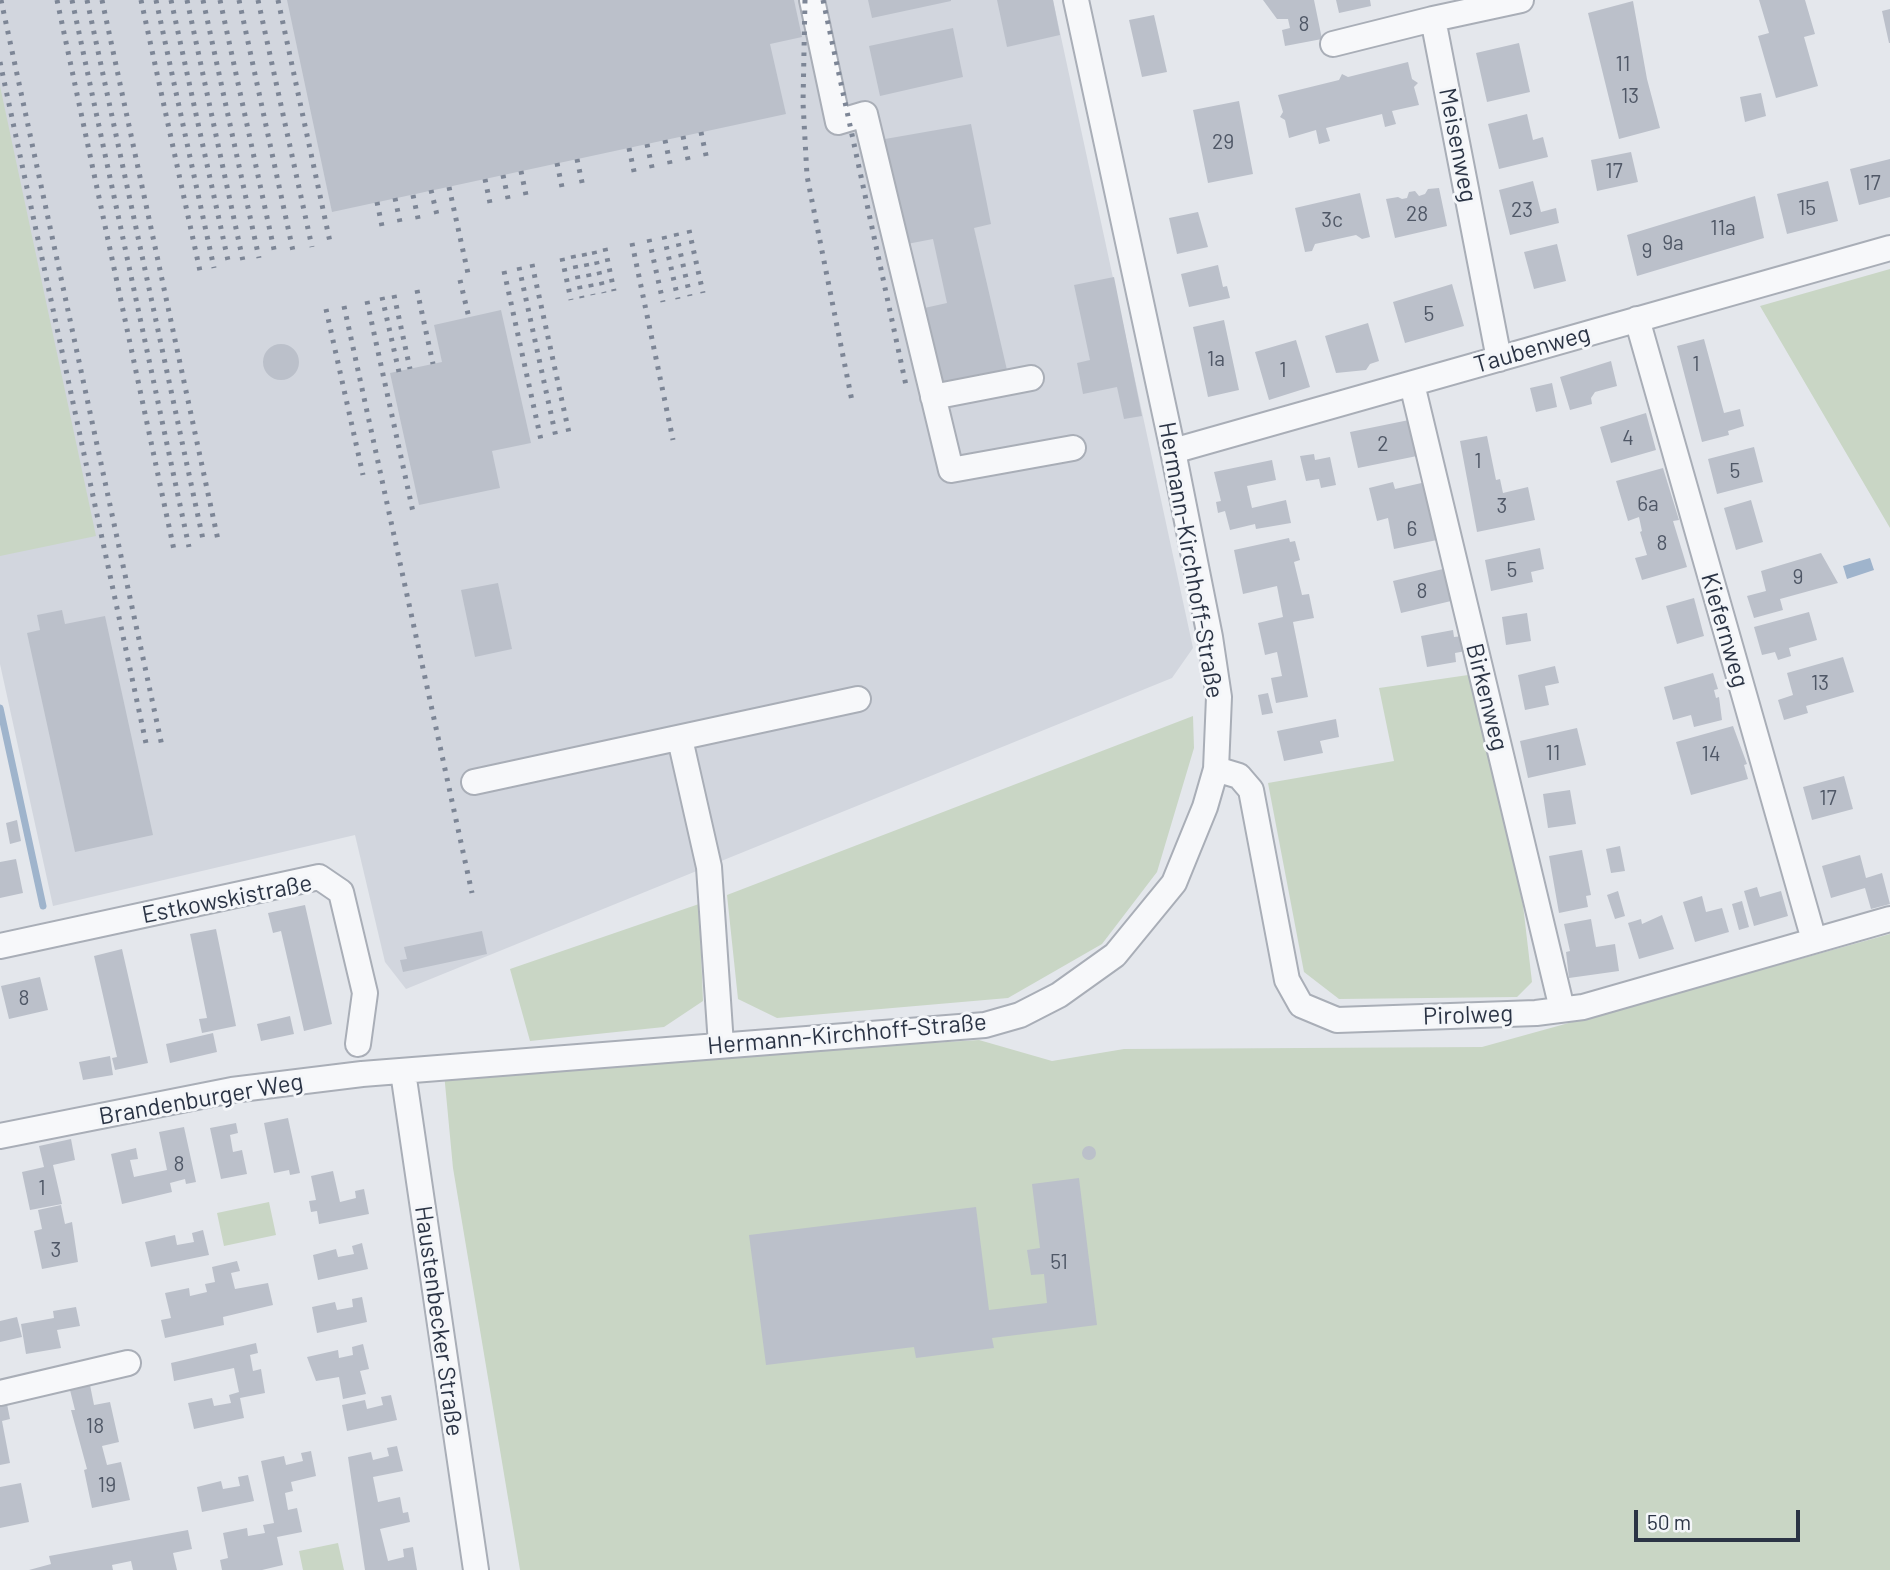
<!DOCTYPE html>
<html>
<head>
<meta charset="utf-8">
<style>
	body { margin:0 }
	#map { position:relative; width:1890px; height:1570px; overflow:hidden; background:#e4e7ec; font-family:Barlow,sans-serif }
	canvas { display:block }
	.scale { position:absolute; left:1634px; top:1510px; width:166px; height:32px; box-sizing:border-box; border:4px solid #2b3445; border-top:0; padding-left:9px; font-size:21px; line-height:24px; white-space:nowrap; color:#2b3445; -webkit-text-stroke:5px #f4f6f9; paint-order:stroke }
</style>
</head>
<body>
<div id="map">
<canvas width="1890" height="1570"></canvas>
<div class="scale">50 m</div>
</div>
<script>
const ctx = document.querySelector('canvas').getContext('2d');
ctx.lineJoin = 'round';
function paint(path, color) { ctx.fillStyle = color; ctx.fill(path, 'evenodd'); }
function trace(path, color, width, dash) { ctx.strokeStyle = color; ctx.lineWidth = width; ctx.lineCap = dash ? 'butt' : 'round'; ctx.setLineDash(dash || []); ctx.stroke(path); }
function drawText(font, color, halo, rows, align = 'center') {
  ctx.font = font + ' Barlow,sans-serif'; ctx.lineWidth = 6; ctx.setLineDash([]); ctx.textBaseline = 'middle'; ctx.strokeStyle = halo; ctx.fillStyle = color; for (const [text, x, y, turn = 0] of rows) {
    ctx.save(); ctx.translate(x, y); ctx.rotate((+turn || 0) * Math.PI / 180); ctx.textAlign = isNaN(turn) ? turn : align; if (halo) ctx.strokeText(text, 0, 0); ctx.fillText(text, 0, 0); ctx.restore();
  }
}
const built = new Path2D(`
	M0,0H1053L1193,648L1172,678L406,989L385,962L355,835L53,906L0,664Z`);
const green = new Path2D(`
	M0,86L96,536L0,556Z
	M1890,269V528L1760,306Z
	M1475,674L1523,905L1532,982L1517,997L1339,999L1304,972L1268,783L1394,761L1379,688Z
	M1193,716L1194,748L1157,872L1102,944L1008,998L777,1018L738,999L727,895Z
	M699,904L703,1001L664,1027L530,1041L510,969Z
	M1890,934V1570H520L453,1168L444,1073L979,1040L1052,1061L1124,1049L1482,1047Z
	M269,1202L276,1235L224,1246L217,1213Z
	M338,1543L344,1570H303L299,1551Z`);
const water = new Path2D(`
	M1870,558L1874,570L1847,579L1843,566Z`);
const stream = new Path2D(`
	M0,708L43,906`);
const building = new Path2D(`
	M287,0H794L802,37L770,44L786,114L332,212Z
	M868,0H951V1L872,18Z
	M997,0H1053L1060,35L1007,47Z
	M1263,0H1314L1322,39L1285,46L1282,30L1290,28L1288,19H1277Z
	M1336,0H1370L1371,6L1339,13Z
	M1759,0H1805L1815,34L1804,37L1818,86L1776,98L1758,36L1769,33Z
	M1633,1L1647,79L1660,128L1619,139L1588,13Z
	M1890,9V43H1889L1882,11Z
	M1154,15L1167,72L1142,77L1129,20Z
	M953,28L963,77L880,96L869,46Z
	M1519,43L1530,92L1487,102L1476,53Z
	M1408,62L1412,79L1418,83L1414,87L1419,105L1392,111L1396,124L1385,127L1382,114L1326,128L1330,141L1319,144L1316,130L1289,138L1285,120L1280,117L1283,112L1278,95L1339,80L1342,74L1348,77Z
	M1761,93L1766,116L1745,122L1740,97Z
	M1239,101L1253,174L1208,183L1193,110Z
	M1527,114L1533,140L1543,137L1548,157L1499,169L1488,124Z
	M971,124L991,224L974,228L1007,370L935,385L920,309L947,303L933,239L907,244L885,139Z
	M1631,152L1638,182L1597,191L1591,160Z
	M1890,159V197L1859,205L1850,169Z
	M1533,181L1541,212L1556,208L1559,223L1510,235L1499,190Z
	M1828,181L1838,221L1787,234L1777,194Z
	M1439,188L1447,226L1395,238L1386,199L1398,197L1402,199L1407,198L1409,192L1415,191L1419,196L1425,194L1428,189Z
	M1360,193L1370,237L1362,239L1356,235L1315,244L1312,251L1305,252L1295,208Z
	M1755,196L1764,238L1637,276L1627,235Z
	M1198,212L1208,247L1177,254L1169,218Z
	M1557,244L1566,281L1534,289L1524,252Z
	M1218,265L1223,287L1227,286L1230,298L1189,307L1181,274Z
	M1114,277L1142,416L1124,419L1117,387L1083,394L1077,363L1090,360L1074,285Z
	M1452,284L1464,326L1405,343L1393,302Z
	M501,310L531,443L492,451L500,488L419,505L390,373L442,362L434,325Z
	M1224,320L1239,390L1208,397L1193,327Z
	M1368,323L1379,361L1370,364L1366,370L1336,373L1325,336Z
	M1704,339L1724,413L1740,409L1744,426L1728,431L1729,435L1702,442L1677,346Z
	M1296,340L1310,387L1269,400L1255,352Z
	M263 362a18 18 0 1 1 36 0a18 18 0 1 1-36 0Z
	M1611,361L1617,386L1595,392L1591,398L1592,404L1570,410L1560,377Z
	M1552,383L1557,407L1536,412L1530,388Z
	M1646,413L1656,450L1611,463L1600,427Z
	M1409,420L1417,456L1358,468L1350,432Z
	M1487,436L1496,480L1500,479L1503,493L1528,487L1535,520L1477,532L1460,441Z
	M1754,447L1763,482L1717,494L1708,459Z
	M1314,454L1315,460L1330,457L1336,485L1321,488L1319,479L1306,481L1300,456Z
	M1272,460L1276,480L1247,486L1252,508L1286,500L1291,523L1256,529L1255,524L1230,530L1225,511L1218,513L1216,502L1221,501L1214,472Z
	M1663,468L1679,520L1673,521L1687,567L1642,580L1635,558L1647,555L1640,532L1642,531L1639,517L1628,521L1616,481Z
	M1393,482L1395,489L1426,482L1437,540L1394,549L1388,518L1377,521L1369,488Z
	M1751,500L1763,542L1736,550L1724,508Z
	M1289,538L1290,542L1295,541L1300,560L1294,562L1302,595L1309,594L1314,618L1293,622L1308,697L1276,703L1271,678L1282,676L1277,652L1265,655L1258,623L1283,617L1277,586L1243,594L1234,550Z
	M1540,548L1544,569L1531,572L1533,582L1491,591L1485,560Z
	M1821,553L1838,583L1780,599L1783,610L1754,618L1747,596L1766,591L1761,571Z
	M1443,569L1451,601L1401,613L1393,581Z
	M498,583L512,649L475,657L461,590Z
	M1694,598L1704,636L1677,644L1666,606Z
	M62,610L65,624L105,616L153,835L75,852L27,633L40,630L37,615Z
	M1809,612L1817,640L1789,648L1791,656L1778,660L1775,652L1762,655L1754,627Z
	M1527,613L1531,641L1506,645L1502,617Z
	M1453,630L1454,637L1463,636L1466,651L1455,653L1456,662L1427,667L1421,636Z
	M1843,657L1854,692L1806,706L1808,713L1784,720L1778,700L1793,695L1787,673Z
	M1555,666L1559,683L1545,686L1549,705L1525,710L1518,675Z
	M1713,673L1718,689L1714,690L1716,698L1719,697L1722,720L1694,727L1691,715L1673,720L1664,687Z
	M1268,693L1273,713L1262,715L1258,695Z
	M1336,719L1339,737L1320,741L1323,753L1284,761L1277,731Z
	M1733,726L1747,764L1744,765L1748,779L1691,795L1676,742Z
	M1577,728L1586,765L1528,778L1520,741Z
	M1844,776L1853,809L1812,820L1803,787Z
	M1570,790L1576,824L1548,828L1543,794Z
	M17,820L21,841L10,844L6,823Z
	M1620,846L1625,871L1611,873L1606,849Z
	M1582,850L1591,895L1586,896L1588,907L1559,913L1549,856Z
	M1860,855L1866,878L1882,873L1890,904L1871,909L1865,888L1831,898L1822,866Z
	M16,859L23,893L0,898V862Z
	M1757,887L1760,897L1781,891L1788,916L1754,926L1744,891Z
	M1618,891L1625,916L1615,919L1607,895Z
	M1702,896L1706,912L1722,908L1729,932L1695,942L1683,902Z
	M1742,901L1749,927L1739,930L1732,904Z
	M305,905L332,1024L304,1031L281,931L273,933L268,913Z
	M1662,915L1674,949L1639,959L1628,923L1641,919L1642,924Z
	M1591,919L1596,947L1615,944L1619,971L1569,978L1566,952L1570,951L1564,924Z
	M216,929L236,1026L202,1033L199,1019L207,1018L190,934Z
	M482,931L487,954L403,972L400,960L407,959L404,947Z
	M122,949L148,1063L115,1070L112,1058L117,1057L94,956Z
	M40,977L48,1010L9,1019L1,986Z
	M290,1016L294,1034L261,1041L257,1024Z
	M213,1033L217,1052L170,1063L166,1044Z
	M110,1056L113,1075L83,1080L79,1062Z
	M288,1118L300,1173L290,1175L289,1170L274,1173L264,1123Z
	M236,1123L238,1133L230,1135L233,1152L242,1150L247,1174L221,1179L210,1128Z
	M184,1127L196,1182L186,1184L185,1179L170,1183L172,1192L122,1204L111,1154L136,1148L138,1159L130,1160L134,1177L167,1170L159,1132Z
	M71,1139L75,1160L53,1165L62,1204L30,1210L22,1172L44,1167L39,1146Z
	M1082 1153a7 7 0 1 1 14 0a7 7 0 1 1-14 0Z
	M333,1171L340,1202L356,1198L355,1191L364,1189L369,1214L319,1224L317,1211L311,1212L309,1201L316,1200L311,1176Z
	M1079,1178L1097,1325L992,1338L994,1348L916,1358L914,1347L766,1365L749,1235L976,1207L989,1310L1047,1303L1044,1274L1031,1275L1027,1250L1040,1248L1032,1184Z
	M61,1205L65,1224L72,1222L78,1262L42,1269L34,1231L42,1229L38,1210Z
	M203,1230L209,1255L151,1267L145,1242L175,1235L177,1245L194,1242L192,1233Z
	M362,1243L368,1269L318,1280L313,1255L336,1249L338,1257L354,1254L352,1246Z
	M237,1261L240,1271L231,1273L235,1289L268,1283L273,1305L223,1317L224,1325L165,1338L161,1320L171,1318L165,1293L189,1288L190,1296L207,1292L205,1284L215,1282L212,1267Z
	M362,1297L367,1322L317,1333L312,1307L335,1302L337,1310L353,1307L352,1299Z
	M76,1307L80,1326L57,1330L61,1348L26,1354L21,1324L54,1318L53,1311Z
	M17,1317L22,1337L0,1342V1321Z
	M256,1343L258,1353L250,1355L253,1371L261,1369L265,1393L240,1398L244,1418L194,1429L188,1403L212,1398L214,1406L231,1403L229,1395L239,1392L234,1368L174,1381L171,1363Z
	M363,1344L369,1369L360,1371L366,1394L343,1399L339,1377L316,1381L307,1357L338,1350L339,1358L353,1355L352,1347Z
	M90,1385L94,1405L110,1402L119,1442L102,1446L107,1465L121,1462L130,1500L92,1508L84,1470L87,1469L71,1410H75L70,1390Z
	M391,1395L397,1420L347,1431L342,1405L365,1400L367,1409L383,1405L381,1397Z
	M7,1404L10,1419L2,1421L10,1463L0,1465V1406Z
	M397,1446L403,1471L373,1477L378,1502L400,1497L403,1513L408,1512L410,1522L380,1529L388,1561L404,1557L403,1549L413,1547L417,1570H365L348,1457L371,1452L373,1460L389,1456L387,1448Z
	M311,1451L316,1476L291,1482L293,1491L285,1493L288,1510L297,1508L302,1532L277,1537L283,1565L262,1570H222L220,1560L228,1558L223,1533L247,1528L248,1536L265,1533L263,1525L274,1523L261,1461L284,1456L286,1465L303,1461L301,1453Z
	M248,1475L254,1501L202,1512L197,1487L221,1481L223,1489L240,1486L238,1477Z
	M21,1483L29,1522L0,1528V1487Z
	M188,1530L192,1549L173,1553L177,1570H133L131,1561L112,1565L113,1570H29L51,1564L49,1556Z`);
const minor = new Path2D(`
	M812,0L838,122L865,114L951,470L1073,448
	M1333,44L1433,19
	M1637,319L1814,940
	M1499,359L1433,19L1521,0
	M1412,384L1562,1009
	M933,397L1031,378
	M1173,451L1890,248
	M680,739L709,867L721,1045
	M1216,769L1239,776L1251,790L1287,980L1301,1005L1337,1020L1536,1013L1583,1007L1890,919
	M474,782L858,699
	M0,946L319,877L341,892L365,993L358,1044
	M403,1072L476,1570
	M0,1136L232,1090L362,1074L985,1025L1020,1015L1059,995L1115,955L1174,883L1205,807L1216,769L1219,697L1210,637L1173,451L1076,0
	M0,1393L128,1363`);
const rail = new Path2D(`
	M1,0L162,746
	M57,0L174,550
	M72,0L189,547
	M87,0L204,544
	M102,0L218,540
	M141,0L200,271
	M156,0L214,268
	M171,0L229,265
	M187,0L243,261
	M203,0L259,258
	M220,0L275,254
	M239,0L293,251
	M258,0L312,247
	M278,0L330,242
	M805,0L803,103L807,176L852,401
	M823,0L907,390
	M0,62L147,748
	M701,132L707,160
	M683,136L689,164
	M665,140L671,168
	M647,144L653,172
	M629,148L635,176
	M577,159L583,187
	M557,163L563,192
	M521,171L527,200
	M503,175L509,203
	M485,179L491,208
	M449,187L469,278
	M431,190L438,219
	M413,195L419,223
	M395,198L401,227
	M377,202L383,231
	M689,230L703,293
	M676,233L690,296
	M664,236L678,299
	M649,239L663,302
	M632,243L673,440
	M605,248L614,291
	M594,251L604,293
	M584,253L593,295
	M573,255L582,298
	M562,258L571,300
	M532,264L569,433
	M519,267L556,437
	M504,271L541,440
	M460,280L469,318
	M417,290L433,364
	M394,295L410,369
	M382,297L399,372
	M367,301L413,512
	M344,306L472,893
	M326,309L363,475`);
const numberNames = [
	["8",1304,24],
	["11",1623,64],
	["13",1630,96],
	["29",1223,142],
	["17",1614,171],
	["17",1872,183],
	["15",1807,208],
	["23",1522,210],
	["28",1417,214],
	["3c",1332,220],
	["11a",1723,228],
	["9a",1673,243],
	["9",1647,251],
	["5",1429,314],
	["1a",1216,359],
	["1",1696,364],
	["1",1283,370],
	["4",1628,438],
	["2",1383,444],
	["1",1478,461],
	["5",1735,471],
	["6a",1648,504],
	["3",1502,506],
	["6",1412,529],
	["8",1662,543],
	["5",1512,570],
	["9",1798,577],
	["8",1422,591],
	["13",1820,683],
	["11",1553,753],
	["14",1711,754],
	["17",1828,798],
	["8",24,998],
	["8",179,1164],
	["1",42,1188],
	["3",56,1250],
	["51",1059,1262],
	["18",95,1426],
	["19",107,1485]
];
const streetNames = [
	["Meisenweg",1458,145,79],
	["Taubenweg",1532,349,-16],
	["Hermann-Kirchhoff-Straße",1191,560,80],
	["Kiefernweg",1725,630,74],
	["Birkenweg",1487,697,76],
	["Estkowskistraße",227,899,-11],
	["Pirolweg",1468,1015,-2],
	["Hermann-Kirchhoff-Straße",847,1034,-5],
	["Brandenburger Weg",201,1099,-10],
	["Haustenbecker Straße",439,1321,82]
];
paint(built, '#d2d6de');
paint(green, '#c9d6c5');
paint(water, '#9fb4cc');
trace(stream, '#9fb4cc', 7);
paint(building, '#bbc0ca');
trace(minor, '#a9aeb7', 28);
trace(minor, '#f7f8fa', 24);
trace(rail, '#7d8696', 5, [3.5, 7]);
drawText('21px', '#4f5766', null, numberNames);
drawText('24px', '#2b3445', '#f4f6f9', streetNames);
</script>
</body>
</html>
